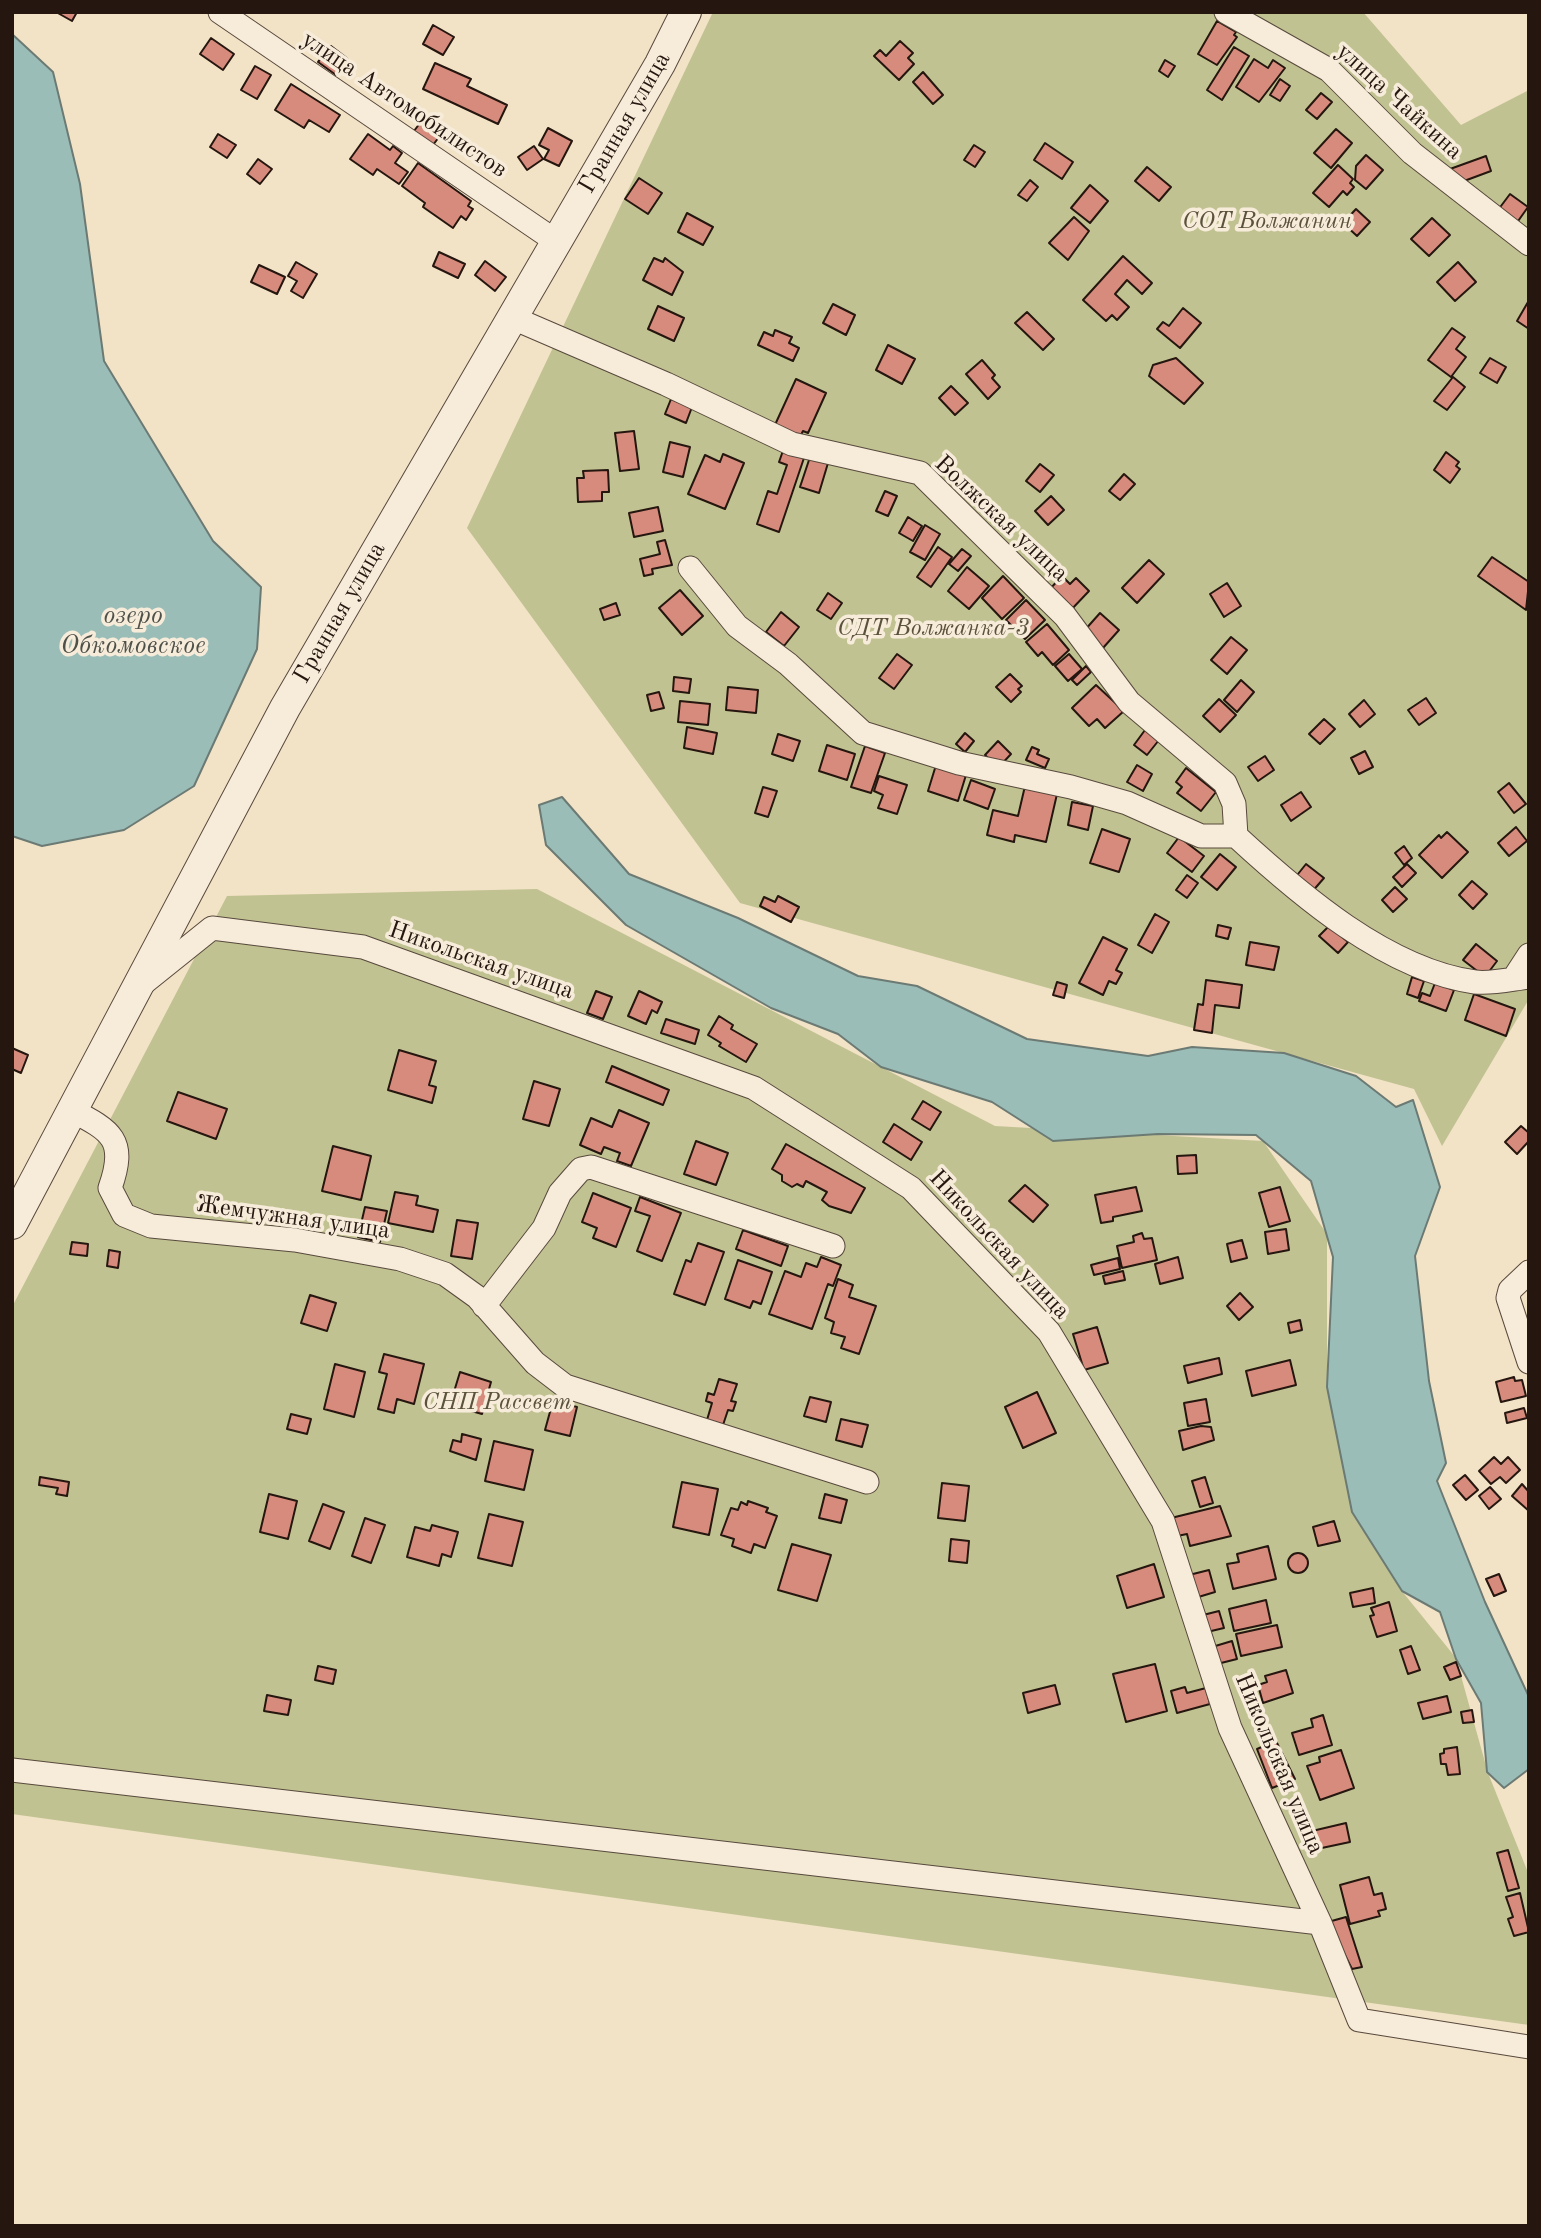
<!DOCTYPE html>
<html>
<head>
<meta charset="utf-8">
<style>
	body { margin:0 }
	#map { position:relative; width:1541px; height:2238px; overflow:hidden; background:#f2e2c6; font-family:"Old Standard TT",serif }
	canvas { display:block }
	.frame { position:absolute; inset:0; border:14px solid #25160f; pointer-events:none }
</style>
</head>
<body>
<div id="map">
<canvas width="1541" height="2238"></canvas>
<div class="frame"></div>
</div>
<script>
const ctx = document.querySelector('canvas').getContext('2d');
ctx.lineJoin = 'round';
function paint(path, color) { ctx.fillStyle = color; ctx.fill(path, 'evenodd'); }
function trace(path, color, width, dash) { ctx.strokeStyle = color; ctx.lineWidth = width; ctx.lineCap = dash ? 'butt' : 'round'; ctx.setLineDash(dash || []); ctx.stroke(path); }
function drawText(font, color, halo, rows, align = 'center') {
  ctx.font = font + ' "Old Standard TT",serif'; ctx.lineWidth = 7; ctx.setLineDash([]); ctx.textBaseline = 'middle'; ctx.strokeStyle = halo; ctx.fillStyle = color; for (const [text, x, y, turn = 0] of rows) {
    ctx.save(); ctx.translate(x, y); ctx.rotate((+turn || 0) * Math.PI / 180); ctx.textAlign = isNaN(turn) ? turn : align; if (halo) ctx.strokeText(text, 0, 0); ctx.fillText(text, 0, 0); ctx.restore();
  }
}
const green = new Path2D(`
	M713,12H1363L1461,125L1529,90V999L1442,1146L1414,1089L740,903L467,528Z
	M537,889L995,1126L1263,1141L1327,1234V1383L1401,1590L1456,1658L1488,1773L1529,1875V2025L12,1814V1307L227,896Z`);
const water = new Path2D(`
	M12,34L53,72L80,184L104,361L213,541L261,587L257,649L194,786L124,830L42,846L12,836Z
	M562,797L629,874L738,918L858,976L917,986L1027,1039L1148,1056L1192,1047L1284,1053L1356,1076L1396,1107L1413,1100L1440,1187L1415,1256L1429,1381L1446,1463L1437,1481L1485,1602L1529,1697V1769L1504,1788L1487,1772L1481,1703L1456,1659L1440,1612L1402,1591L1352,1512L1327,1387L1333,1257L1311,1181L1256,1135L1158,1134L1053,1141L992,1102L881,1067L838,1034L771,1008L626,925L546,845L539,805Z`);
const building = new Path2D(`
	M56,12H77L72,21Z
	M1217,21L1236,32L1234,35L1237,37L1217,65L1198,54Z
	M433,25L454,37L443,55L423,44Z
	M211,38L234,54L223,70L200,54Z
	M900,41L913,53L908,58L914,64L899,80L874,56L880,50L886,56Z
	M331,46L348,59L336,75L318,62Z
	M1234,47L1249,56L1222,100L1207,90Z
	M1254,59L1268,68L1273,60L1285,68L1259,102L1236,87Z
	M1165,60L1175,66L1168,77L1159,71Z
	M435,63L471,79L467,86L507,105L498,124L423,89Z
	M255,66L271,75L257,99L241,90Z
	M923,72L943,95L933,104L913,82Z
	M1280,79L1290,86L1280,101L1270,95Z
	M291,84L340,115L329,132L309,120L304,128L275,110Z
	M1321,93L1332,102L1317,119L1306,110Z
	M423,119L442,133L430,149L411,135Z
	M548,128L572,141L559,166L544,159L549,150L539,145Z
	M1336,129L1352,143L1331,168L1314,153Z
	M218,134L236,145L227,158L210,147Z
	M368,134L390,150L393,146L402,153L395,163L408,172L399,184L377,169L373,175L350,159Z
	M1045,143L1073,162L1062,179L1034,160Z
	M974,145L985,152L975,167L964,160Z
	M534,146L543,159L527,170L518,157Z
	M1366,155L1383,170L1366,189L1355,180L1356,166Z
	M1486,156L1491,171L1456,184L1450,169Z
	M258,159L272,169L260,184L247,174Z
	M418,163L471,201L468,206L473,209L466,220L461,216L453,228L423,207L425,203L402,186Z
	M1338,165L1353,179L1350,183L1354,187L1347,195L1343,191L1329,207L1313,193Z
	M1147,167L1171,187L1159,201L1135,181Z
	M639,178L662,193L648,214L625,199Z
	M1030,180L1038,187L1027,201L1018,195Z
	M1090,185L1108,201L1090,223L1071,208Z
	M1510,194L1528,207L1516,224L1498,210Z
	M1356,209L1370,222L1357,236L1343,223Z
	M687,213L713,227L703,245L678,232Z
	M1074,217L1089,231L1068,260L1049,243Z
	M1432,218L1450,235L1429,256L1411,239Z
	M439,252L465,264L458,278L433,266Z
	M1123,256L1152,283L1142,294L1127,280L1115,294L1129,307L1117,320L1112,315L1106,321L1083,300Z
	M654,258L663,262L665,258L683,272L672,295L643,280Z
	M485,261L506,277L495,291L475,275Z
	M296,262L317,274L303,298L291,291L297,281L288,276Z
	M1458,262L1476,282L1455,301L1437,282Z
	M259,265L285,277L277,294L251,282Z
	M1528,302H1529V329L1517,321Z
	M833,304L855,315L846,335L823,323Z
	M658,306L684,318L674,341L648,329Z
	M1183,308L1201,323L1180,348L1157,329L1163,322L1169,326Z
	M1027,312L1054,339L1043,350L1015,323Z
	M1452,328L1465,337L1456,349L1466,357L1451,377L1428,360Z
	M775,330L792,337L789,343L799,348L793,361L758,345L764,332L773,336Z
	M888,345L915,359L902,384L876,370Z
	M1176,358L1203,383L1184,404L1149,376L1153,365Z
	M1490,358L1506,367L1497,383L1480,373Z
	M982,360L995,375L992,378L1000,387L988,399L966,374Z
	M1453,377L1465,387L1447,410L1434,401Z
	M796,379L826,393L808,433L803,431L799,439L774,427Z
	M951,386L968,403L955,415L939,398Z
	M671,399L692,407L686,423L665,414Z
	M634,431L639,469L620,471L615,433Z
	M670,442L690,447L683,477L663,472Z
	M784,448L805,455L779,532L757,524L768,491L777,494L787,465L779,462Z
	M1446,452L1459,462L1456,466L1460,469L1450,483L1434,470Z
	M723,454L744,463L725,509L688,494L705,455L720,462Z
	M810,457L828,463L819,493L800,487Z
	M1040,464L1054,475L1040,492L1026,481Z
	M608,470L609,492H602V501L578,502L577,478H584L583,471Z
	M1124,474L1135,484L1120,500L1109,491Z
	M885,491L897,496L888,516L876,511Z
	M1051,496L1064,510L1048,525L1035,511Z
	M658,507L663,531L634,537L629,513Z
	M908,517L922,526L913,541L899,533Z
	M925,525L940,534L925,560L910,552Z
	M665,540L672,565L652,569L653,574L644,576L640,559L660,554L657,542Z
	M938,547L952,557L931,587L917,577Z
	M962,549L971,556L958,571L949,564Z
	M1492,557L1529,582L1526,610L1478,576Z
	M1149,560L1164,574L1137,603L1122,588Z
	M967,567L989,586L969,609L948,591Z
	M1003,576L1024,598L1002,619L982,598Z
	M1062,576L1070,584L1076,578L1089,591L1070,611L1049,590Z
	M1227,583L1241,606L1224,617L1210,594Z
	M680,590L703,616L682,635L659,608Z
	M828,593L842,603L831,619L817,610Z
	M1026,600L1045,620L1025,639L1006,620Z
	M616,603L620,615L604,620L600,609Z
	M781,612L799,627L784,646L766,632Z
	M1100,613L1119,630L1103,648L1084,631Z
	M1047,624L1069,650L1053,665L1042,652L1038,656L1026,642Z
	M1231,637L1247,650L1227,674L1211,660Z
	M897,654L912,665L894,689L879,678Z
	M1069,654L1082,669L1068,681L1055,666Z
	M1086,666L1091,672L1077,685L1072,680Z
	M1010,674L1022,686L1018,689L1021,692L1011,702L996,687Z
	M674,677L691,679L689,693L673,691Z
	M1241,680L1254,692L1237,712L1224,700Z
	M1096,685L1124,711L1105,728L1097,719L1089,726L1072,708Z
	M728,687L758,690L756,713L726,710Z
	M659,692L664,708L651,711L647,695Z
	M1426,698L1436,713L1419,725L1408,710Z
	M1219,699L1236,715L1220,732L1203,716Z
	M1364,700L1375,714L1360,727L1349,714Z
	M680,701L710,704L708,725L678,722Z
	M1324,719L1335,729L1320,744L1309,734Z
	M687,727L717,733L713,754L684,748Z
	M1145,730L1159,740L1147,755L1134,745Z
	M965,733L974,741L965,752L956,744Z
	M778,734L800,741L793,761L772,754Z
	M998,741L1011,754L998,768L985,755Z
	M827,745L855,754L847,780L819,771Z
	M865,746L885,753L871,793L851,787Z
	M1032,747L1039,750L1037,754L1049,759L1045,768L1026,760Z
	M1365,751L1373,767L1359,774L1351,758Z
	M1265,756L1274,770L1258,781L1248,767Z
	M936,765L966,775L958,801L928,791Z
	M1137,765L1152,774L1143,791L1127,782Z
	M1186,768L1216,792L1201,811L1177,793L1182,787L1176,782Z
	M879,776L907,785L897,814L878,808L883,795L874,791Z
	M971,780L995,789L988,809L964,800Z
	M1509,783L1526,804L1514,813L1498,792Z
	M1025,786L1057,794L1046,842L1015,835L1014,842L987,835L993,810L1018,816Z
	M763,787L777,791L768,817L755,813Z
	M1301,792L1311,807L1291,821L1281,805Z
	M1072,802L1093,806L1088,830L1068,825Z
	M1516,827L1527,841L1509,856L1498,843Z
	M1102,829L1130,839L1119,872L1090,863Z
	M1447,832L1468,852L1442,878L1419,855L1439,835L1441,838Z
	M1179,837L1204,856L1192,872L1167,853Z
	M1404,846L1412,858L1404,865L1395,853Z
	M1220,854L1236,867L1217,890L1201,877Z
	M1306,864L1324,878L1311,893L1294,879Z
	M1407,864L1416,873L1402,887L1393,877Z
	M1187,875L1198,883L1187,898L1176,890Z
	M1472,881L1487,894L1473,909L1459,895Z
	M1395,887L1407,899L1393,912L1382,900Z
	M778,896L799,907L791,922L760,906L764,897L775,902Z
	M1155,914L1169,922L1152,953L1138,945Z
	M1218,925L1231,928L1228,939L1216,936Z
	M1329,926L1348,942L1338,953L1319,936Z
	M1103,937L1127,949L1116,970L1122,973L1116,984L1109,981L1103,995L1079,983Z
	M1250,942L1279,947L1274,970L1246,965Z
	M1476,944L1497,961L1485,977L1463,960Z
	M1412,977L1424,981L1418,998L1407,994Z
	M1206,980L1242,985L1239,1008L1215,1005L1212,1033L1194,1030L1198,1004L1203,1005Z
	M1057,982L1067,985L1064,998L1053,995Z
	M1435,983L1454,990L1446,1011L1419,1001L1422,993L1430,996Z
	M596,991L612,997L603,1019L587,1013Z
	M639,991L662,1002L657,1013L652,1010L646,1024L628,1016Z
	M1474,994L1515,1009L1506,1036L1465,1020Z
	M719,1016L733,1025L731,1029L757,1044L746,1062L719,1046L721,1043L708,1035Z
	M666,1019L699,1030L695,1044L661,1033Z
	M12,1048L28,1055L21,1073L12,1069Z
	M399,1050L436,1061L429,1085L436,1087L432,1103L388,1090Z
	M612,1066L669,1090L663,1105L606,1082Z
	M534,1081L560,1089L549,1126L523,1119Z
	M178,1092L227,1109L216,1139L167,1121Z
	M923,1101L941,1112L930,1130L912,1119Z
	M619,1110L649,1123L631,1166L617,1161L620,1153L604,1147L601,1154L580,1145L591,1118L612,1127Z
	M894,1124L922,1142L911,1160L883,1142Z
	M1521,1126L1529,1133V1141L1517,1154L1505,1142Z
	M696,1141L728,1153L716,1185L684,1174Z
	M786,1144L865,1188L851,1213L829,1206L822,1200L827,1192L806,1181L803,1187L797,1184L792,1187L782,1181V1175L772,1169Z
	M333,1146L371,1156L361,1200L322,1191Z
	M1196,1155L1197,1173L1178,1174L1177,1156Z
	M1025,1185L1048,1205L1033,1222L1009,1201Z
	M1136,1187L1142,1211L1113,1217V1221L1101,1223L1095,1195Z
	M1280,1187L1290,1221L1269,1227L1259,1193Z
	M395,1192L418,1196L416,1205L438,1210L433,1232L388,1223Z
	M593,1193L631,1208L616,1247L593,1238L597,1228L582,1222Z
	M640,1197L681,1213L662,1261L637,1251L650,1216L635,1211Z
	M365,1207L387,1211L380,1242L358,1237Z
	M457,1220L478,1223L472,1259L451,1256Z
	M1286,1229L1289,1250L1268,1254L1265,1232Z
	M743,1230L788,1246L781,1266L736,1249Z
	M1142,1233L1144,1239L1152,1238L1157,1260L1122,1268L1117,1246L1134,1242L1133,1236Z
	M1242,1240L1247,1258L1231,1262L1227,1244Z
	M72,1242L88,1244L87,1256L70,1254Z
	M698,1243L724,1252L705,1305L674,1294L686,1260L691,1262Z
	M109,1250L120,1252L118,1268L107,1266Z
	M821,1257L841,1265L833,1286L828,1284L812,1329L769,1314L785,1271L801,1277L806,1263L817,1267Z
	M1178,1257L1183,1278L1160,1284L1155,1264Z
	M1118,1258L1120,1269L1094,1275L1091,1265Z
	M738,1260L772,1272L761,1304L753,1301L750,1308L725,1299Z
	M1123,1271L1125,1280L1105,1284L1103,1276Z
	M838,1279L853,1285L849,1297L876,1306L859,1354L841,1348L845,1337L831,1333L834,1322L825,1318Z
	M1240,1293L1253,1307L1239,1320L1227,1306Z
	M310,1295L336,1303L327,1331L301,1323Z
	M1300,1320L1302,1330L1290,1333L1288,1323Z
	M1097,1327L1108,1363L1084,1370L1073,1334Z
	M384,1354L424,1364L414,1404L397,1399L394,1413L378,1409L387,1374L379,1372Z
	M1219,1358L1222,1374L1188,1383L1184,1366Z
	M1290,1360L1296,1385L1252,1396L1246,1371Z
	M335,1364L365,1372L354,1417L324,1409Z
	M460,1372L491,1382L482,1414L450,1405Z
	M1514,1377L1515,1381L1522,1380L1526,1396L1501,1402L1496,1382Z
	M719,1379L737,1384L731,1401L736,1402L733,1411L728,1410L723,1425L707,1420L712,1403L706,1401L708,1393L714,1395Z
	M1037,1392L1056,1433L1023,1448L1005,1407Z
	M810,1397L831,1402L826,1422L804,1416Z
	M1206,1399L1210,1422L1188,1426L1184,1403Z
	M553,1401L577,1407L570,1436L545,1430Z
	M1524,1408L1527,1418L1507,1423L1505,1413Z
	M291,1414L311,1419L307,1434L287,1429Z
	M841,1419L868,1425L862,1447L836,1440Z
	M1201,1426L1211,1427L1214,1440L1183,1450L1179,1431Z
	M462,1434L481,1439L476,1460L450,1451L453,1440L461,1442Z
	M494,1441L533,1450L524,1490L485,1481Z
	M1494,1457L1501,1464L1508,1457L1520,1470L1506,1483L1500,1477L1491,1484L1479,1471Z
	M1465,1475L1478,1490L1466,1500L1453,1485Z
	M40,1477L69,1482L67,1496L56,1494L58,1488L39,1485Z
	M1205,1477L1213,1503L1200,1507L1192,1481Z
	M682,1482L718,1489L709,1535L673,1527Z
	M942,1483L969,1486L965,1521L938,1518Z
	M1522,1484L1529,1492V1511L1512,1496Z
	M1490,1487L1501,1499L1489,1509L1479,1496Z
	M269,1494L297,1501L288,1539L260,1532Z
	M825,1494L847,1500L841,1523L819,1518Z
	M748,1501L768,1508L766,1512L777,1516L765,1548L754,1544L751,1553L732,1546L734,1539L721,1535L731,1508L738,1510L741,1502L747,1505Z
	M323,1504L344,1512L330,1549L309,1541Z
	M1220,1506L1231,1536L1190,1546L1187,1534L1172,1537L1167,1519Z
	M489,1514L523,1522L512,1566L478,1558Z
	M365,1518L385,1525L371,1563L352,1556Z
	M1334,1521L1340,1541L1318,1546L1313,1527Z
	M432,1525L458,1532L451,1557L442,1554L439,1566L407,1557L415,1527L430,1531Z
	M951,1539L969,1541L967,1563L949,1561Z
	M792,1544L831,1555L817,1601L778,1590Z
	M1268,1546L1276,1579L1233,1589L1227,1564L1239,1562L1237,1554Z
	M1288 1563a10 10 0 1 1 20 0a10 10 0 1 1-20 0Z
	M1154,1564L1164,1597L1127,1608L1117,1576Z
	M1209,1570L1215,1592L1195,1598L1189,1575Z
	M1499,1574L1506,1591L1494,1596L1486,1579Z
	M1373,1588L1375,1603L1353,1607L1350,1593Z
	M1266,1600L1271,1623L1234,1631L1229,1609Z
	M1389,1602L1397,1631L1377,1637L1370,1616L1374,1615L1371,1608Z
	M1219,1611L1224,1628L1207,1632L1203,1615Z
	M1277,1625L1282,1647L1241,1656L1236,1634Z
	M1232,1641L1237,1659L1217,1664L1212,1647Z
	M1411,1646L1420,1670L1408,1674L1400,1650Z
	M1456,1662L1461,1676L1450,1680L1444,1667Z
	M1155,1664L1167,1711L1126,1722L1113,1674Z
	M318,1666L336,1670L333,1684L315,1680Z
	M1286,1670L1293,1693L1263,1703L1258,1685L1267,1682L1265,1676Z
	M1055,1685L1060,1704L1028,1713L1023,1693Z
	M1185,1687L1187,1693L1206,1688L1210,1704L1177,1713L1171,1691Z
	M267,1695L291,1700L288,1715L264,1711Z
	M1447,1696L1451,1712L1423,1719L1418,1703Z
	M1472,1710L1474,1722L1463,1723L1461,1712Z
	M1323,1715L1332,1745L1299,1755L1292,1733L1313,1727L1311,1719Z
	M1276,1741L1295,1779L1272,1788L1257,1749Z
	M1457,1747L1460,1774L1448,1775L1446,1764H1441L1440,1754L1444,1753V1749Z
	M1341,1750L1354,1788L1320,1800L1307,1766L1320,1762L1319,1757Z
	M1346,1823L1350,1842L1317,1849L1312,1831Z
	M1508,1850L1519,1888L1508,1891L1497,1853Z
	M1369,1877L1374,1895L1382,1893L1386,1909L1378,1911L1380,1916L1350,1924L1340,1885Z
	M1520,1893L1529,1932L1514,1936L1508,1919L1513,1917L1506,1897Z
	M1346,1917L1362,1967L1352,1969L1328,1922Z`);
const minor = new Path2D(`
	M220,12L557,242
	M1226,12L1329,70L1412,153L1529,244
	M513,318L666,384L792,444L920,473L1065,616L1129,702L1225,783L1234,804L1236,836
	M690,568L737,626L788,664L863,733L959,763L1071,787L1127,803L1201,836H1236C1299,894 1387,970 1475,982C1492,984 1512,979 1529,977
	M1514,978L1529,955
	M141,985L212,928L363,947L754,1088L911,1188L1049,1332L1163,1521L1230,1728L1320,1923L1359,2020L1529,2047
	M71,1110C112,1131 127,1140 110,1188L124,1215L151,1226L295,1240L400,1259L445,1274L477,1297L535,1363L565,1386L867,1482
	M1529,1272L1510,1290L1508,1298L1529,1362
	M484,1306L544,1228L560,1193L581,1169L591,1167L833,1246
	M12,1770L1320,1923`);
const tertiary = new Path2D(`
	M12,1224L285,708L660,64L686,12`);
const streetNames = [
	["улица Чайкина",1399,102,42],
	["улица Автомобилистов",404,105,34],
	["Гранная улица",625,123,-60],
	["Волжская улица",1001,519,43],
	["Гранная улица",340,613,-60],
	["Никольская улица",481,961,19],
	["Жемчужная улица",293,1218,8],
	["Никольская улица",999,1245,47],
	["Никольская улица",1279,1764,67]
];
const parkNames = [
	["СОТ Волжанин",1267,222],
	["СДТ Волжанка-3",933,629],
	["СНП Рассвет",497,1403]
];
const waterNames = [
	["озеро",133,616],
	["Обкомовское",133,646]
];
paint(green, '#c0c291');
paint(water, '#9bbdb8');
trace(water, '#6c7a74', 2);
paint(building, '#d78b7c');
trace(building, '#25160f', 2);
trace(minor, '#58493d', 25);
trace(tertiary, '#58493d', 32);
trace(minor, '#f7ecda', 23);
trace(tertiary, '#f7ecda', 30);
drawText('24px', '#25160f', '#f7ecda', streetNames);
drawText('italic 24px', '#5b523c', '#f7ecda', parkNames);
drawText('italic 26px', '#4e504a', '#f7ecda', waterNames);
</script>
</body>
</html>
